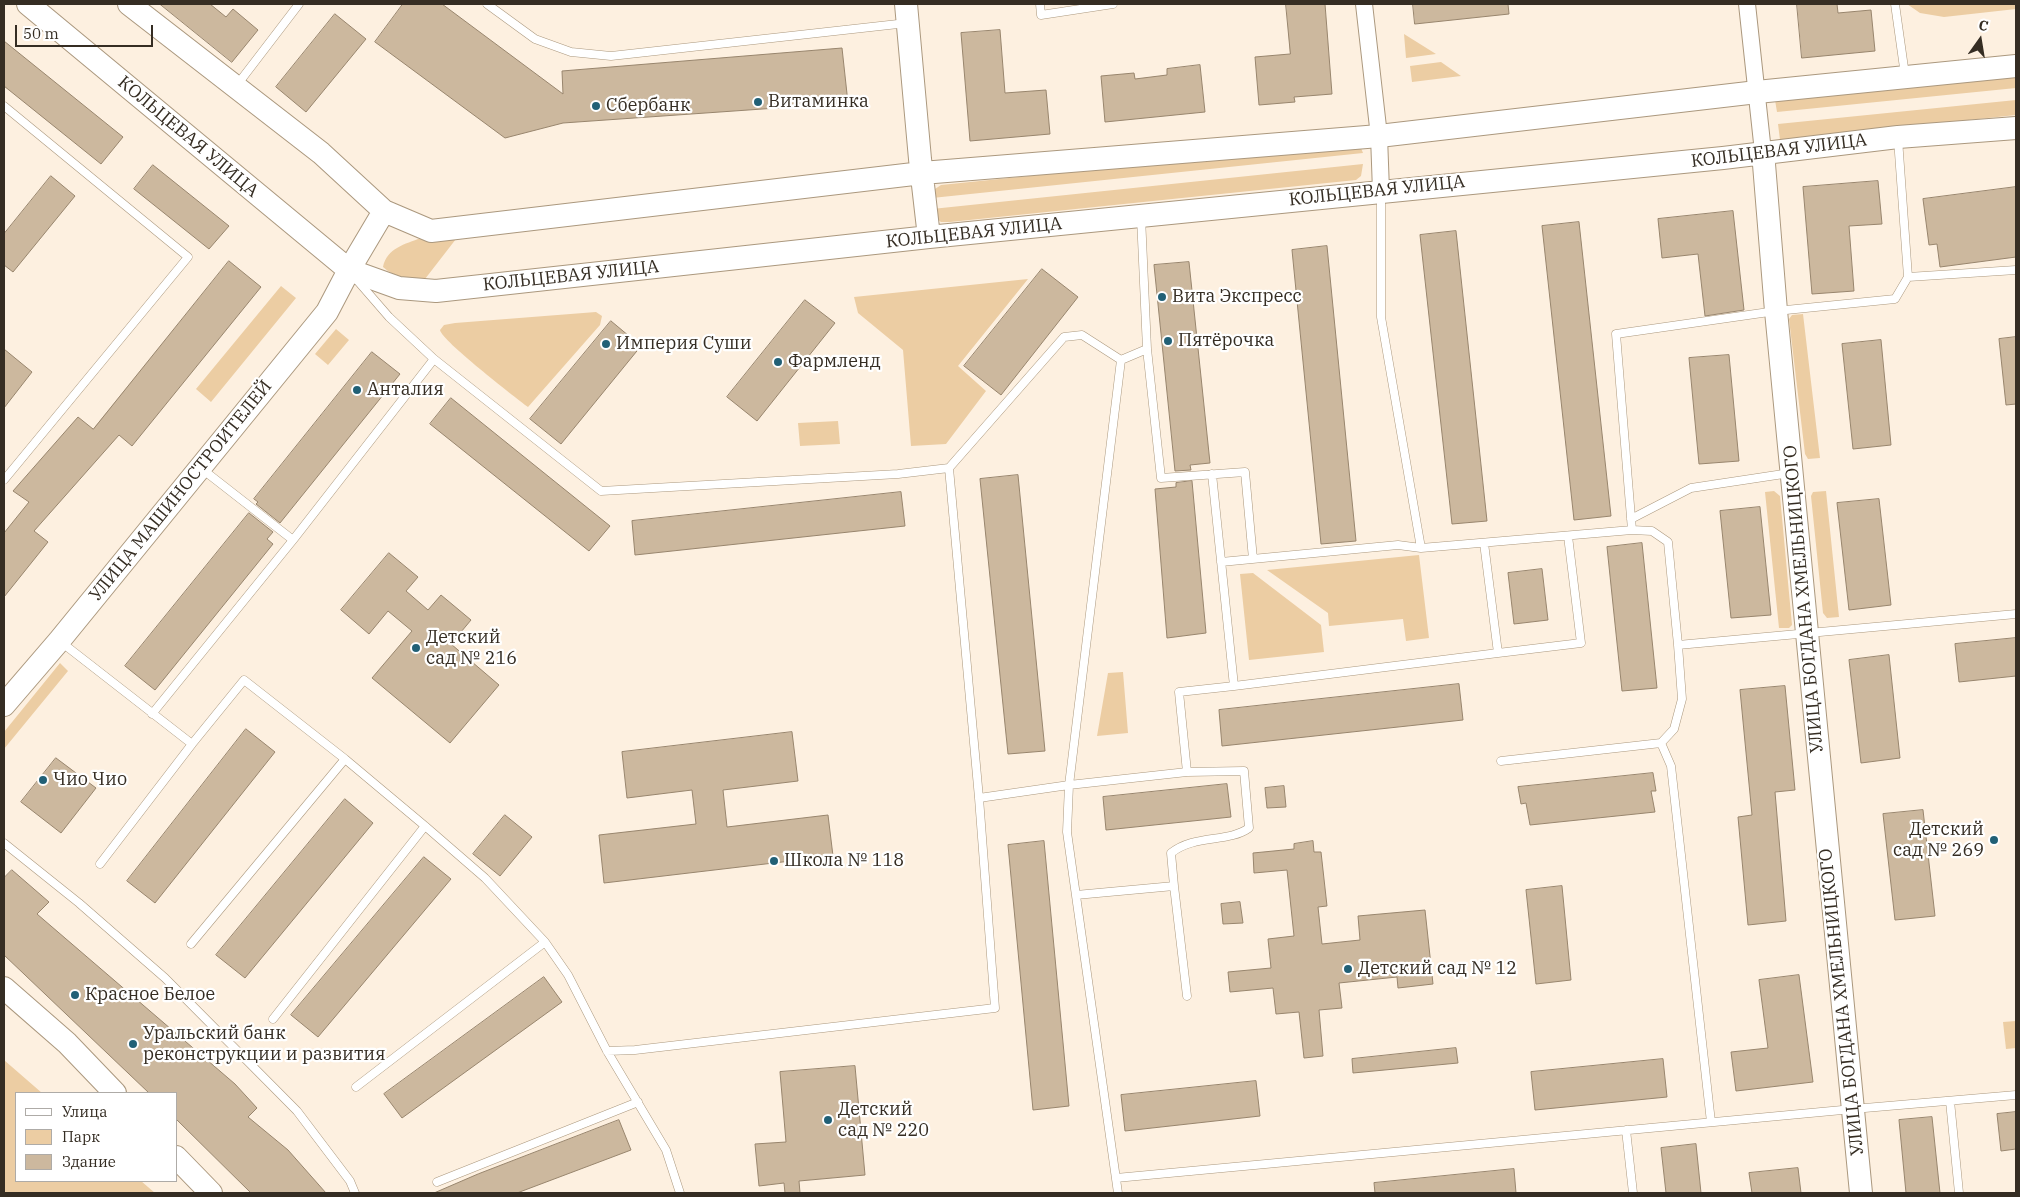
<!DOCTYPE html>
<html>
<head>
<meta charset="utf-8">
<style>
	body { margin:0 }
	#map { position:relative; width:2020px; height:1197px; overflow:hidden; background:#fdf0e0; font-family:"IBM Plex Serif",serif }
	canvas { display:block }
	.frame { position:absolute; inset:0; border:5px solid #352d23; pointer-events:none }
	.legend { position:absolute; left:15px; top:1092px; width:162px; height:90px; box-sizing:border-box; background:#fff; border:1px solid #aeaba7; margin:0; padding:6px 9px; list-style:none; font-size:15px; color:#352d23 }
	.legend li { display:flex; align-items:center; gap:10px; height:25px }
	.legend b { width:25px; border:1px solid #aeaba7 }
	.north { position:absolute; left:1955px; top:15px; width:50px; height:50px; -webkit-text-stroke:4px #fff; paint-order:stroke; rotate:13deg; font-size:14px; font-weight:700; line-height:20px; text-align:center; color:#352d23 }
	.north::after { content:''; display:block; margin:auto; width:18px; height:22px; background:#352d23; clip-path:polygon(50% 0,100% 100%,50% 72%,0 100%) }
	.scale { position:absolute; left:15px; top:25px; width:138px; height:22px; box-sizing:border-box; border:2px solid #352d23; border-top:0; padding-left:6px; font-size:15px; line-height:18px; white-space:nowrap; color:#352d23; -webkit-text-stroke:4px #fff; paint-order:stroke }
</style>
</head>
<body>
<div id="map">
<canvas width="2020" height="1197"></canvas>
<div class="frame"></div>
<ul class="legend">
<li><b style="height:6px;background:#fff"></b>Улица</li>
<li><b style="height:14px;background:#eccda3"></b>Парк</li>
<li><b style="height:14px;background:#ccb89e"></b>Здание</li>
</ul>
<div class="north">С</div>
<div class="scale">50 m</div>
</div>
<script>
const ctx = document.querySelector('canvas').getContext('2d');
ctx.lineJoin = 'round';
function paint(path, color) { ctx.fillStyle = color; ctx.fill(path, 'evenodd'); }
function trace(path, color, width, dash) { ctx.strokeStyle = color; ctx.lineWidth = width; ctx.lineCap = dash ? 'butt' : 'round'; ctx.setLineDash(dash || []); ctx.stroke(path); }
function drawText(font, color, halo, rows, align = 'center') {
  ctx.font = font + ' "IBM Plex Serif",serif'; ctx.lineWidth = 4.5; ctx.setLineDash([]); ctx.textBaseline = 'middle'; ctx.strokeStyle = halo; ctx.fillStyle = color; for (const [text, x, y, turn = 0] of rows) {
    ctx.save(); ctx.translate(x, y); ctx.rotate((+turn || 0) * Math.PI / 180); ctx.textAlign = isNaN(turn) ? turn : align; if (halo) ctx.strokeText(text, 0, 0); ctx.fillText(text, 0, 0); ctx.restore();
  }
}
const green = new Path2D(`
	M1907,4H2016V9L1944,17L1920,13Z
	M1404,34L1436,54L1406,58Z
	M1441,62L1461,76L1412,82L1410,66Z
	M2016,75V88L1777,112L1775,100Z
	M2016,100V115L1780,140L1778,124Z
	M1350,143L1361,148L1363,153L932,198L935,189L941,185Z
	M1363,164L1361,176L1356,180L950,222H941L934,217L932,209Z
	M421,238L456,239L425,279C409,278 395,278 383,267C387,248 405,244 421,238Z
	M1028,279L958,366L986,391L946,444L911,446L903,350L858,313L854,297Z
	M281,286L296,298L211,402L196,389Z
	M596,312L602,316L600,325L528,407C514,396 442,341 440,330L444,325L455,323Z
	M1803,314L1820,458L1808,459L1805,454L1789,319L1792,315Z
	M336,329L349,340L328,365L315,354Z
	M838,421L840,444L800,446L798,423Z
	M1774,491L1780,496L1792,625L1789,628H1779L1765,492Z
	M1826,491L1839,617L1827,618L1823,613L1811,496L1813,492Z
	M1419,555L1429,638L1406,641L1403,619L1329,626L1328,613L1267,570Z
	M1253,573L1321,625L1324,652L1249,660L1240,574Z
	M60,663L68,671L4,749V732Z
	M1123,672L1128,733L1097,736L1108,673Z
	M2016,1021V1048L2006,1049L2003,1022Z
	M4,1060L42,1093H16V1181H141L155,1193H4Z`);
const building = new Path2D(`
	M160,4H210L226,17L233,9L258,30L232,62Z
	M403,4H442L563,94L562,71L842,48L848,103L563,123L505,138L375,42Z
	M1286,4H1325L1332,94L1294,97L1295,102L1259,105L1255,57L1290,54Z
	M1413,4H1508L1509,14L1415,24Z
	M1797,4H1837L1838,13L1871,10L1875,51L1802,58Z
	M335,14L366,39L306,112L276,87Z
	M1000,30L1005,93L1046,90L1050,134L970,141L961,33Z
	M4,41L123,137L101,164L4,86Z
	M1200,65L1205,112L1105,122L1101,76L1134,73L1135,79L1167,75V69Z
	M153,165L229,226L209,249L134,189Z
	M51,176L75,196L13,272L4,265V234Z
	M1878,181L1882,224L1849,226L1854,291L1812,294L1803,187Z
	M2016,187V257L1940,267L1937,244L1929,245L1923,199Z
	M1733,211L1744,310L1705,316L1698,254L1662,258L1658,219Z
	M1579,222L1611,516L1574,520L1542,226Z
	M1456,231L1487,521L1452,524L1420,235Z
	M1327,246L1356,541L1321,544L1292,250Z
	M229,261L261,287L132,446L119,435L34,531L48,542L4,597V533L29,502L13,491L78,417L93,429Z
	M1189,262L1210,463L1190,465L1191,470L1175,471L1154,265Z
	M1042,269L1078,297L1001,395L964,366Z
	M805,300L835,323L757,421L727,397Z
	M611,321L641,346L561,444L530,419Z
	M2016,337V404L2006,405L1999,339Z
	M1881,340L1891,445L1853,449L1842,344Z
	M4,349L32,372L4,408Z
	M372,352L400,374L280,523L256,504L258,502L254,499Z
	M1729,355L1739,461L1699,464L1689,358Z
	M451,398L610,526L589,551L430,424Z
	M1018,475L1045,751L1008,754L980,479Z
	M1192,481L1206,633L1167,638L1155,489L1176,487V483Z
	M901,492L905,526L635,555L632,521Z
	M1879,499L1891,605L1849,610L1837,503Z
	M1760,507L1771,615L1731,618L1720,511Z
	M249,513L273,532L267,539L273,544L155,690L125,666Z
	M1642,543L1657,688L1622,691L1607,547Z
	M389,553L418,577L406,591L428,610L441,595L471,620L451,644L499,685L450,743L372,678L412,631L388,611L369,634L341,610Z
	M1542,569L1548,620L1514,624L1508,573Z
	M2016,638V676L1959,682L1955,644Z
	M1889,655L1900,758L1861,763L1849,660Z
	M1459,684L1463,720L1222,746L1219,710Z
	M1785,686L1795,790L1775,792L1786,921L1748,925L1738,817L1752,815L1740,690Z
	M246,729L275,752L155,903L127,881Z
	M792,732L798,781L723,790L727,827L828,815L833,856L604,883L599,835L696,824L692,790L627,798L622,752Z
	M56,758L96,788L61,833L21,802Z
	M1653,773L1656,791H1651L1655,812L1530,825L1526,803L1521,804L1518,787Z
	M1227,784L1231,817L1106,830L1103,797Z
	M1284,786L1286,807L1267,808L1265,788Z
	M345,799L373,823L245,978L216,955Z
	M1923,810L1935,916L1895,920L1883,814Z
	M505,815L532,837L500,876L473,854Z
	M1044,841L1069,1106L1033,1110L1008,845Z
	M1313,841L1314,852H1321L1327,906L1318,907L1322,944L1360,940L1358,916L1425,910L1433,984L1398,988L1397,977L1339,983L1342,1008L1319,1010L1323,1056L1304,1058L1299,1012L1276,1014L1273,988L1230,992L1228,972L1271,968L1268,939L1294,936L1287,870L1254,873L1253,853L1294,849V844Z
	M424,857L451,879L318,1037L291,1015Z
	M12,870L49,902L37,914L235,1084L257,1108L248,1117L288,1150L326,1193H251L176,1119V1093H149L4,955V878Z
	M1562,886L1571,980L1536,984L1526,890Z
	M1240,902L1243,923L1223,924L1221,904Z
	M1799,975L1813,1082L1736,1091L1731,1052L1768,1048L1759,980Z
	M544,977L562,1002L402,1118L384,1094Z
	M1456,1048L1458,1063L1353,1073L1352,1059Z
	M1663,1059L1667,1097L1535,1110L1531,1072Z
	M855,1066L865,1175L799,1181L800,1193H785L784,1183L759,1186L755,1144L786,1142L780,1072Z
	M1256,1081L1260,1116L1125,1131L1121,1095Z
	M2016,1112V1149L2001,1151L1997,1114Z
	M1932,1117L1940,1193H1906L1899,1120Z
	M619,1120L631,1150L517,1193H434L478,1174Z
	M1696,1144L1701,1193H1666L1661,1148Z
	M1798,1168L1801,1193H1752L1749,1173Z
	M1514,1169L1516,1193H1375L1374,1183Z`);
const lane = new Path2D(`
	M487,4L535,39L571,52L611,56L907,23
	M1040,4L1041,15L1113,4
	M1895,4L1905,75
	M237,85L299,4
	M4,106L188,257L4,480
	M1381,195V317L1421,548
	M1908,277L2016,270
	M356,279L389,317L434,359L601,491L898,474L949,468L1064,337L1082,335L1121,360
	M1147,349L1161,478L1245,472L1253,559
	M949,468L979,798
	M1212,474L1234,686L1498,653
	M1631,519L1691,488L1790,473
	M1632,530L1652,531L1668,542L1678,645
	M293,540L434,359
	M1484,543L1498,653L1581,643L1568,536
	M1221,562L1398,545L1421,548L1632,530L1616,334L1776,311L1895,299L1908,277L1898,139
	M61,642L192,744L244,680L345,759L425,826L485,878L545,942L568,975L607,1051L666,1150L680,1193
	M152,714L293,540L202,469
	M1661,743L1671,766L1711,1122
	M1501,761L1661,743L1674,729L1682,699L1678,645L2016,614
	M4,843L79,903L165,978L297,1111L350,1181L355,1193
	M100,864L192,744
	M1174,886L1187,996
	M1076,895L1174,886L1171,853C1195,834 1228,843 1249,828L1244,771L1187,772
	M191,944L345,759
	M273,1019L425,826
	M607,1051L635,1050L995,1008L979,798L1069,785L1187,772L1179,692L1234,686
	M356,1087L545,942
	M1950,1101L1959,1193
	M1626,1130L1633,1193
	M1116,1178L1853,1109L2016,1095
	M437,1182L638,1102
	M1118,1193L1067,832L1069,785L1121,360L1147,349L1141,217`);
const street = new Path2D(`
	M1364,4L1379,136L1381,191
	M1747,4L1763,152`);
const secondary = new Path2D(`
	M28,4L349,270L399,288L436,291L929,237L1723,158L1898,137L2016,128
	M129,4L321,153L384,211L431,231L922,173L1379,136L1757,92L2016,66
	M906,4L920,159L929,237
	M1763,152L1776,311L1861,1193
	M4,705L59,641L327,312L349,270L384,211
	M4,988L67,1043L115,1093
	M176,1157L211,1193`);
const markers = [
	[758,102,5,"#216076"],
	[596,106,5,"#216076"],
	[1162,297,5,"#216076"],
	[1168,341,5,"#216076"],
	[606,344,5,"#216076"],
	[778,362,5,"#216076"],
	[357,390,5,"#216076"],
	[416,648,5,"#216076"],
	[43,780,5,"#216076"],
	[1994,840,5,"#216076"],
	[774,861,5,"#216076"],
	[1348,969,5,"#216076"],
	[75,995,5,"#216076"],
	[133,1044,5,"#216076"],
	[828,1120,5,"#216076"]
];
const poiNames = [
	["Витаминка",768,102],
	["Сбербанк",606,106],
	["Вита Экспресс",1172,297],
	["Пятёрочка",1178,341],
	["Империя Суши",616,344],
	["Фармленд",788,362],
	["Анталия",367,390],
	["Детский",426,638],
	["сад № 216",426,659],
	["Чио Чио",53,780],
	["Детский",1984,830,"right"],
	["сад № 269",1984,851,"right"],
	["Школа № 118",784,861],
	["Детский сад № 12",1358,969],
	["Красное Белое",85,995],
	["Уральский банк",143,1034],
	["реконструкции и развития",143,1055],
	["Детский",838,1110],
	["сад № 220",838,1131]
];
const streetNames = [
	["КОЛЬЦЕВАЯ УЛИЦА",188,137,40],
	["КОЛЬЦЕВАЯ УЛИЦА",1779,151,-7],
	["КОЛЬЦЕВАЯ УЛИЦА",1377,191,-6],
	["КОЛЬЦЕВАЯ УЛИЦА",974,233,-6],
	["КОЛЬЦЕВАЯ УЛИЦА",571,276,-6],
	["УЛИЦА МАШИНОСТРОИТЕЛЕЙ",181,491,-51],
	["УЛИЦА БОГДАНА ХМЕЛЬНИЦКОГО",1804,599,-95],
	["УЛИЦА БОГДАНА ХМЕЛЬНИЦКОГО",1842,1002,-96]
];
paint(green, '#eccda3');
paint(building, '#ccb89e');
trace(building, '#98856d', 1);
trace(lane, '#ab987e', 9);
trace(street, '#ab987e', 18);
trace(secondary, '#ab987e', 24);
trace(lane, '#fff', 8);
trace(street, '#fff', 16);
trace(secondary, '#fff', 22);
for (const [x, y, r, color] of markers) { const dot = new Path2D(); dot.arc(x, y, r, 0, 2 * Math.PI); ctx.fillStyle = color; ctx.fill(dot); trace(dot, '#fff', 2); }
drawText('18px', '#352d23', '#fff', poiNames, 'left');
drawText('18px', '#352d23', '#fff', streetNames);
</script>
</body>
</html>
